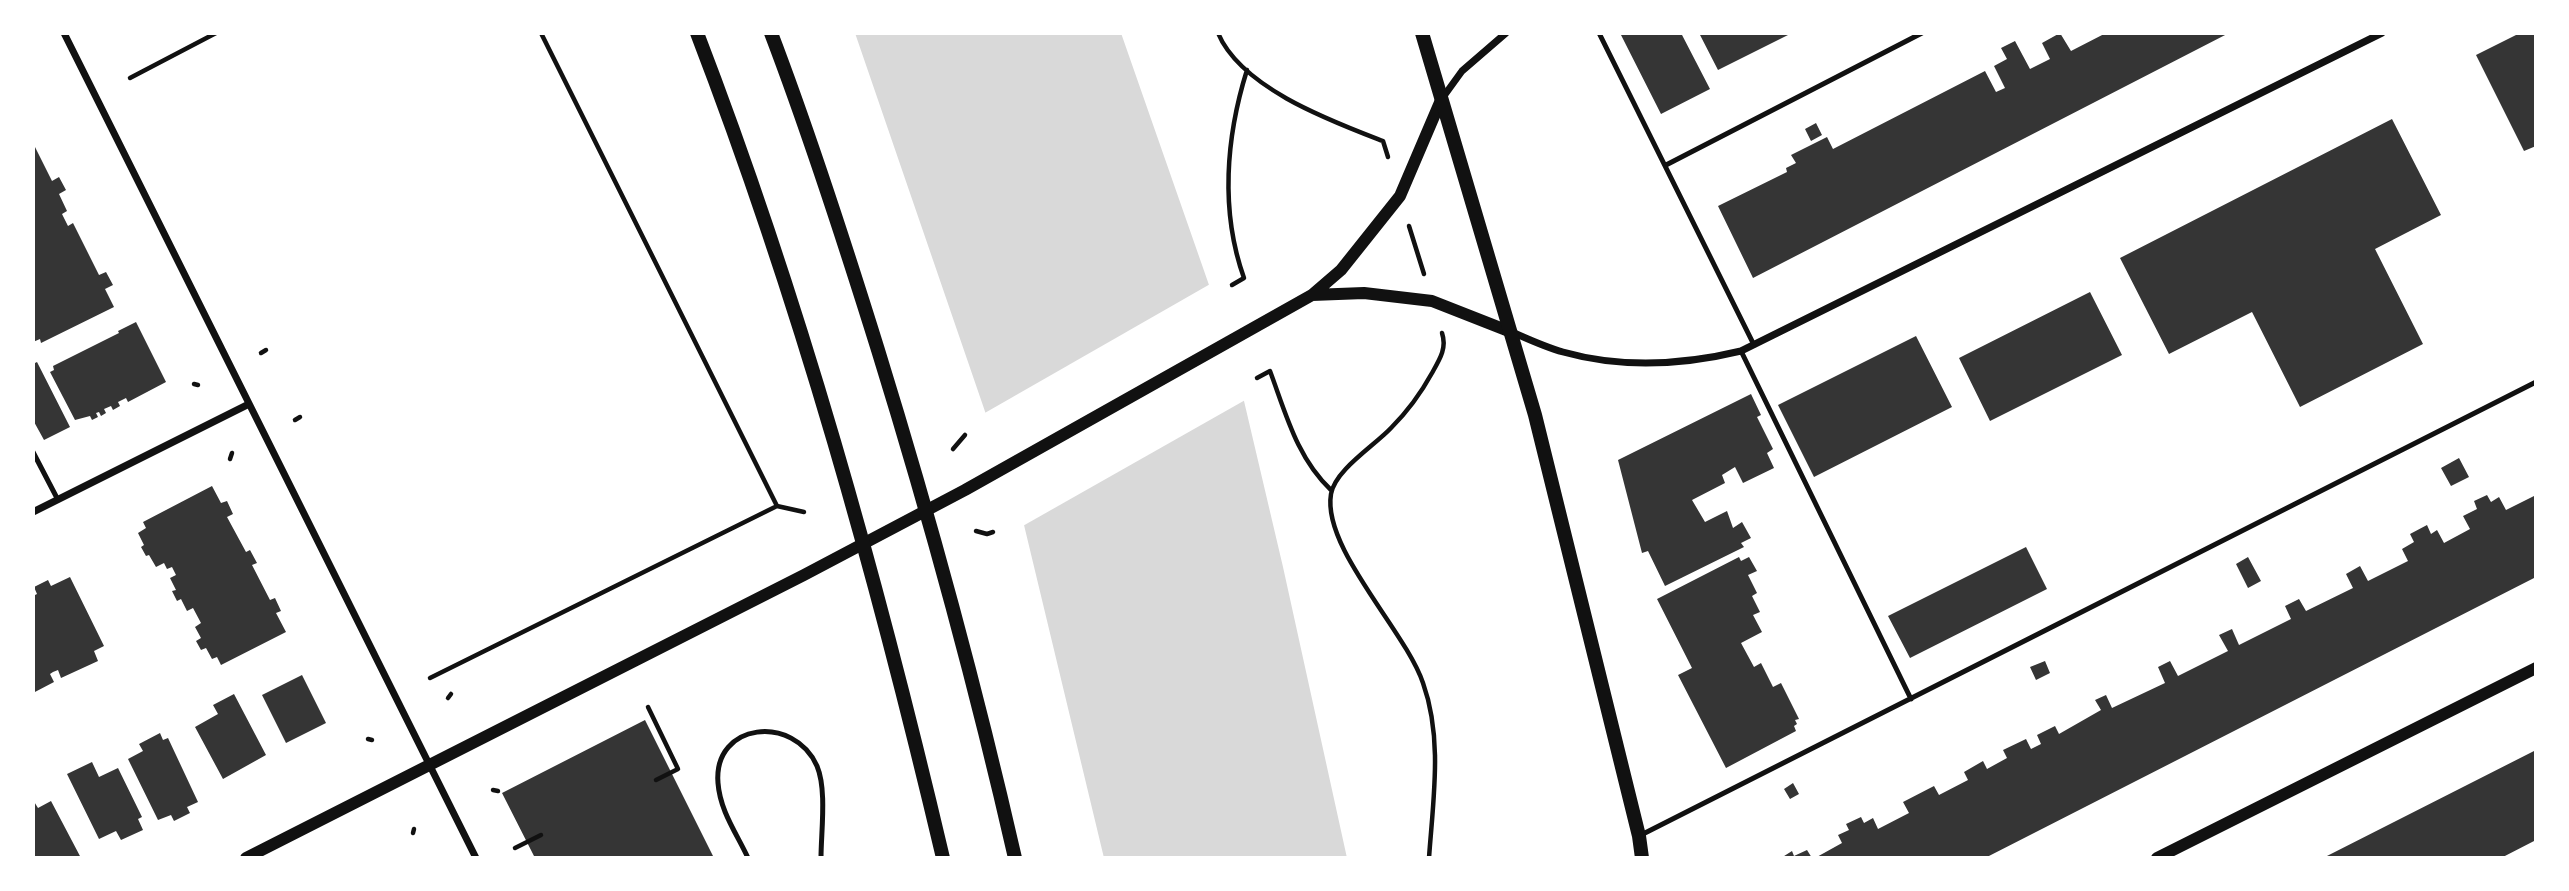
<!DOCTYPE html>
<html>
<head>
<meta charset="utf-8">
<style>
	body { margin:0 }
	#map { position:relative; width:2569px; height:891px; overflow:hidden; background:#fff; font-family:Jost,sans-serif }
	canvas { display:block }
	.frame { position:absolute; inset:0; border:35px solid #fff; pointer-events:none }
</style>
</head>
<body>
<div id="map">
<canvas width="2569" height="891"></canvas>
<div class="frame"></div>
</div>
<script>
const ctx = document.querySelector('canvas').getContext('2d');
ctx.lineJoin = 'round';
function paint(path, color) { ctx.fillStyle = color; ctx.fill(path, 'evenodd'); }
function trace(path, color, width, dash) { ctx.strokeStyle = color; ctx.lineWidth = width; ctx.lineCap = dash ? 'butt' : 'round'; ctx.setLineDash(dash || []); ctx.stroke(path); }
const water = new Path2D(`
	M855,33H1121L1209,285L1244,401L1283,567L1347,858H1104L1024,525Z`);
const pier = new Path2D(`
	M1212,283L1247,399L1021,527L983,414Z`);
const building = new Path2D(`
	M1625,33H1681L1710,89L1661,114L1621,35Z
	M1699,33H1792L1718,70Z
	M2060,33L2071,51L2106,33H2229L1753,278L1718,206L1787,172L1786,168L1796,163L1791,155L1827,137L1833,149L1985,71L1996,92L2005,88L1994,66L2007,59L2001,48L2015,41L2030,69L2050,59L2042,43Z
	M2520,33H2536V146L2524,151L2476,55Z
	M2392,119L2441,215L2375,249L2423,344L2300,407L2252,312L2169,354L2120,258Z
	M1816,123L1822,135L1811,141L1805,129Z
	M33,143L52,181L59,177L66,190L59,194L67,211L62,214L68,226L73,223L99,275L106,272L113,285L105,289L114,307L41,343L40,339L33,342Z
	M2090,292L2122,355L1990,421L1959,358Z
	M136,322L166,382L128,402L126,398L118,402L120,406L113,410L111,406L104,409L106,413L101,416L99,412L96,413L98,417L92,420L90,416L75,420L50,372L54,370L53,366L119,333L118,331Z
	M1916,336L1952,407L1814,477L1778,405Z
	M37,362L70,427L44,440L33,420V364Z
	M1751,394L1761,415L1757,417L1773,449L1767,453L1774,468L1743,483L1735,467L1722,475L1725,483L1692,500L1705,522L1727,511L1733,528L1742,522L1751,538L1741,543L1744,547L1665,586L1648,551L1642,553L1618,460Z
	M2459,458L2469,477L2451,486L2441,468Z
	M212,486L221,503L227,501L233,514L227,517L246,552L250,550L257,563L252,565L270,600L275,598L281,611L276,613L286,632L221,665L217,657L212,659L206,648L201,650L196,641L201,638L195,627L201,623L193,608L187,611L181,599L177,601L172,591L176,590L170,578L176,575L172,567L167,569L164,563L156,567L149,555L146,556L141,547L144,545L138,533L146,528L143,522Z
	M2487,495L2491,502L2499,497L2506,510L2536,495V577L1985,858H1815L1842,843L1838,835L1849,830L1846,824L1861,817L1864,823L1873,818L1878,829L1909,813L1903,802L1934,786L1939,795L1968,780L1964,772L1983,761L1987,769L2007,758L2003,750L2026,739L2031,749L2041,744L2037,735L2055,726L2059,734L2101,710L2095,700L2106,695L2112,708L2165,683L2158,667L2170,661L2178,676L2228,651L2219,635L2232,629L2239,645L2291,619L2285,606L2299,599L2306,611L2353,588L2346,574L2360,566L2368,581L2408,561L2402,549L2414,542L2410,534L2427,525L2431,534L2437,530L2444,543L2470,529L2463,516L2477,509L2474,501Z
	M2026,547L2047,589L1910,658L1888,616Z
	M1739,557L1741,561L1749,557L1757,571L1748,575L1757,593L1752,596L1760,612L1753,615L1762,632L1741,643L1754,667L1761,663L1773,687L1781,683L1799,719L1795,720L1797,724L1794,726L1796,731L1726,768L1678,675L1692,668L1657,599Z
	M2248,557L2261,581L2248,588L2236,564Z
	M70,577L104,646L94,651L98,661L61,678L58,670L53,672L50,674L54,682L33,693V596L37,594L34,587L48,580L51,586Z
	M2045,661L2050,673L2036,680L2030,667Z
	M302,675L326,723L286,743L262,695Z
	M234,694L266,755L223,779L195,727L218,714L213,705Z
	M645,720L714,858H535L502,793Z
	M160,733L163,740L168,738L198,802L187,807L190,813L174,821L171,815L158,820L128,759L143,751L139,744Z
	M2536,750V840L2501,858H2323Z
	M92,762L99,777L118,768L142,817L138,819L143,830L121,840L116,831L99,839L67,774Z
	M1793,783L1799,794L1790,799L1784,789Z
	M33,800L38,808L51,801L81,858H33Z
	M1807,850L1812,858H1781L1792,851L1794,856Z`);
const path = new Path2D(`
	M541,33L777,506L804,512
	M1218,33C1241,88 1331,121 1383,141L1388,157
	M130,78L216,33
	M1409,226L1424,274
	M1232,285L1244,278C1220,211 1226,137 1247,70
	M261,353L266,350
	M1257,378L1270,371C1286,414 1297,458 1331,490
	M194,384L198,385
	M295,420L300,417
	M953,449L965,435
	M230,459L232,453
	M976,531L987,534L993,532
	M430,678L777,506
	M448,698L451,694
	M648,707L678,769L656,780
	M368,739L372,740
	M493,790L498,791
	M413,833L414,829
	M515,848L541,835
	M1429,858C1433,800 1443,739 1423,683C1405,630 1322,548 1331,494C1335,470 1374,446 1391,428C1408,411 1421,393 1432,373C1440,359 1447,348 1442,333`);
const service = new Path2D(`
	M1599,33L1754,345
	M1666,165L1922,33
	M1741,351L1911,699
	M33,452L58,500
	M1639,836L2536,382
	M748,858C737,834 720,811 718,783C713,722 794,714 817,766C827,790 821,832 821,858`);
const minor = new Path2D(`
	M64,33L476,858
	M1441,100L1462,71L1506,33
	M1512,332C1528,339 1545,347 1563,352C1620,368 1683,365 1741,351L2382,33
	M33,512L249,404`);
const tertiary = new Path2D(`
	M1312,295L1364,293L1432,301L1511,332
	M246,858L804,575L965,490L1312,295L1341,270L1400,196L1441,100
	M2157,858L2536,668`);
const secondary = new Path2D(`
	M697,33C800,301 877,578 943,858
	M771,33C811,138 845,244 878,350C930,518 976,687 1015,858
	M1422,33L1535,415L1639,836L1642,858`);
paint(water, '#d9d9d9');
paint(pier, '#fff');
paint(building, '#353535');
trace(path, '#111', 4.5);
trace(service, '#111', 5);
trace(minor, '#111', 7);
trace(tertiary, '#111', 12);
trace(secondary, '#111', 14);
</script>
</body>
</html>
